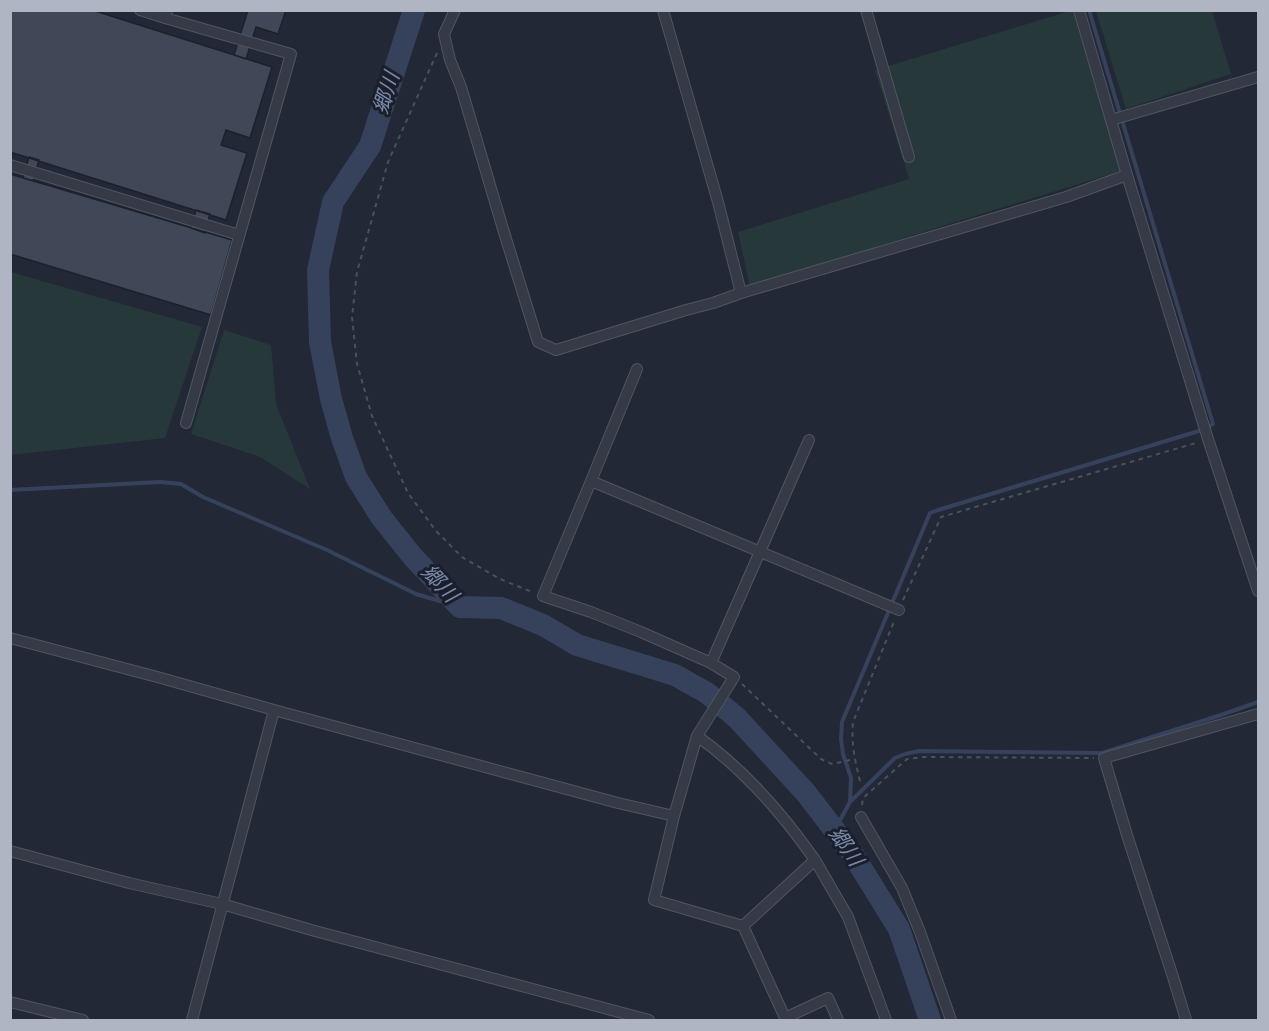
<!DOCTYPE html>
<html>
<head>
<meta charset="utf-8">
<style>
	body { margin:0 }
	#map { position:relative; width:1269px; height:1031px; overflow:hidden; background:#222835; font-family:Cabin,sans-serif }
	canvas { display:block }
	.frame { position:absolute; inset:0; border:12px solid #afb5c3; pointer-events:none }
</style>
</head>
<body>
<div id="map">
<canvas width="1269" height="1031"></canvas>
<div class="frame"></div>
</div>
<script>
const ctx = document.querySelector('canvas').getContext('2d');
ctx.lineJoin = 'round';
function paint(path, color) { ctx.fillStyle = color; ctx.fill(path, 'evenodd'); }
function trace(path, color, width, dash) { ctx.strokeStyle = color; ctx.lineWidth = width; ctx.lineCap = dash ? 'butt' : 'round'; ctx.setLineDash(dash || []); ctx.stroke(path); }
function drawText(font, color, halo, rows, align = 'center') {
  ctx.font = font + ' Cabin,"Noto Sans JP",sans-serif'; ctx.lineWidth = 6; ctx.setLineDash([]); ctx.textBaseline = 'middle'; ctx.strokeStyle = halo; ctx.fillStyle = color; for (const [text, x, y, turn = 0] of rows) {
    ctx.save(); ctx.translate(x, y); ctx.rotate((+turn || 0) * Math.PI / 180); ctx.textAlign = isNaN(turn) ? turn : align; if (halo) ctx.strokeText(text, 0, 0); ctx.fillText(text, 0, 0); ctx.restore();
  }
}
const green = new Path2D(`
	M1070,11H1073L1121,171L936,228L750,287L738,232L909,179L875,70Z
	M1096,11H1212L1231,74L1126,109Z
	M11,272L202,327L165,438L11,455Z
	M224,330L271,345L276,404L310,489L260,457L191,434Z`);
const water = new Path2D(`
	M899,934L935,1020H922L910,970Z`);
const stream = new Path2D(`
	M10,490L160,482L181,484L203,497L327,550L416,594L460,607
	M850,802L851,778L843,754L841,739L842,722L930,513L938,510L1199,431L1213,424L1089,10
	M834,831L850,802L895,758L905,754L919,751L1102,753L1218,716L1258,702`);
const river = new Path2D(`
	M414,10L370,146L333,202L318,270L320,342L331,399L342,438L356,477L381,517L413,557L460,607L501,608L543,625L577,645L675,675L707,693L737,718L806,793L852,853L899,929L930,1020`);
const building = new Path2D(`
	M10,10H92L272,67L250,138L226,130L221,145L247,153L226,220L10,152Z
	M248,10H286L278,34L256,27L246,59L234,55Z
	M29,157L39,160L33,181L23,178Z
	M10,174L232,240L211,315L10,254Z
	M196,210L210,214L205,233L191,228Z`);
const path = new Path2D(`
	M437,53L388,162L357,272L352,317L357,364L372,416L408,493L436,531L462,557L500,579L532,592
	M903,600L941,517L1196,443
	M742,684L821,759L832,764L855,759
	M860,781C855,761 851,743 853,722L895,619
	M862,805L863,798L907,759L924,757L1094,758`);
const street = new Path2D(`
	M140,10L165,18
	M167,10L165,18L291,54L186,423
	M455,10L444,34L450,60L461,87L503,229L538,342L556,350L686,310L713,303L741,293L1066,197L1127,175
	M663,10L718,202L741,293
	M866,10L909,157
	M1079,10L1127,175L1208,439L1258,591
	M1111,120L1258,77
	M10,165L239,235
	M637,369L591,481L899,610
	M591,481L543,596L591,612L641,632L711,663
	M10,638L161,678L274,710L618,803L674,816
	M697,736C744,769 782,813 815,860L743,926
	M861,817L902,888L920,932L951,1020
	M10,851L129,883L222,904L315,931L649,1020
	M815,860L848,917L886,1020
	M10,1002L83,1020
	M785,1018L828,998L838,1020
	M192,1020L274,710
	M786,1020L743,926L654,900L674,816L697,736L734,677L711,663L809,440
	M1186,1020L1173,977L1127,835L1104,758L1258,714`);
const waterNames = [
	["郷川",387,93,-72],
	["郷川",439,584,47],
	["郷川",845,847,55]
];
paint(green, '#27383b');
paint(water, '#36425c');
trace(stream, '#36425c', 4);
trace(river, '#36425c', 22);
paint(building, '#404858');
trace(building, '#1c212d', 1.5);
trace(street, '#4f5561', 12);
trace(path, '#455458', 2, [4.5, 4.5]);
trace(street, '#353a46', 10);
drawText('italic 21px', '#7989aa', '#1a1f2b', waterNames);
</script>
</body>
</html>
